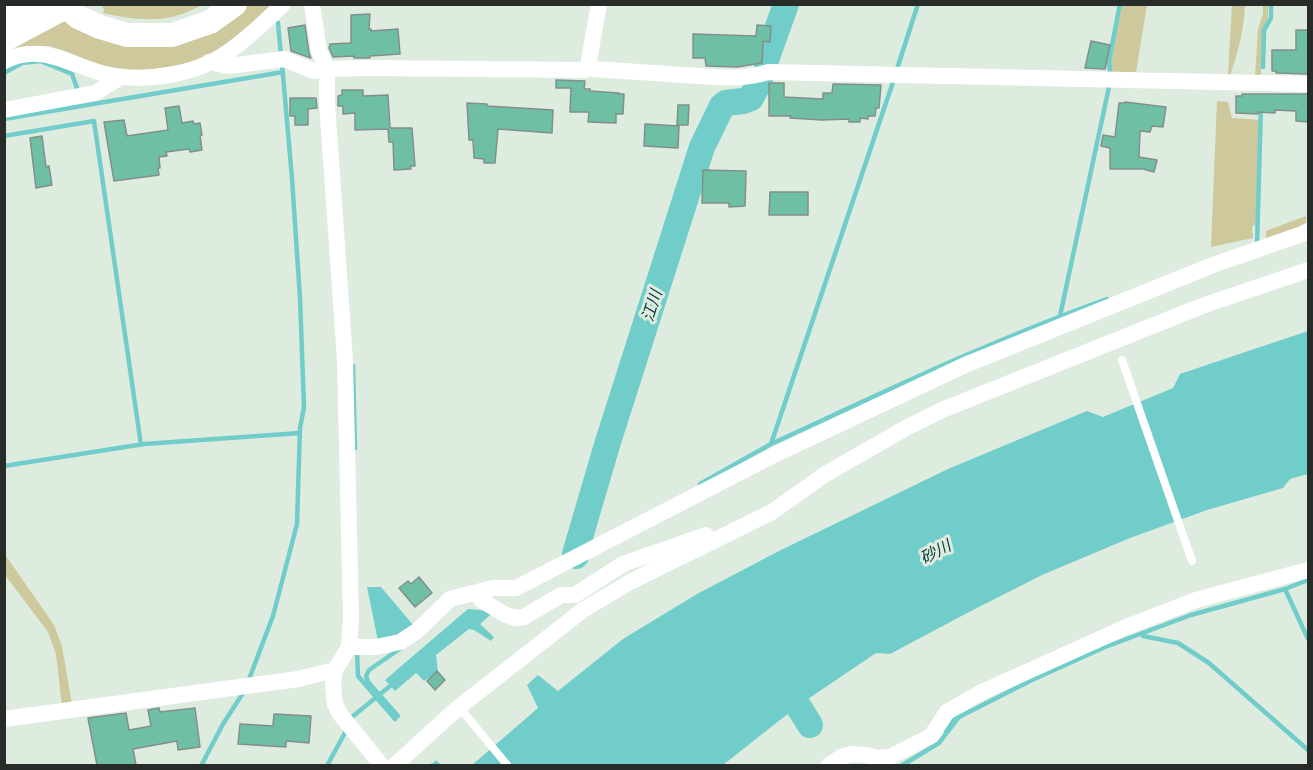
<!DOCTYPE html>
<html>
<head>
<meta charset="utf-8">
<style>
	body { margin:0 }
	#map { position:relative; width:1313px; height:770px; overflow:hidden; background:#deebdf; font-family:"DejaVu Sans",sans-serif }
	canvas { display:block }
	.frame { position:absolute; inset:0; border:6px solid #272c28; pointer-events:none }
</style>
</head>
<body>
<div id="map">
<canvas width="1313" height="770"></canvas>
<div class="frame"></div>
</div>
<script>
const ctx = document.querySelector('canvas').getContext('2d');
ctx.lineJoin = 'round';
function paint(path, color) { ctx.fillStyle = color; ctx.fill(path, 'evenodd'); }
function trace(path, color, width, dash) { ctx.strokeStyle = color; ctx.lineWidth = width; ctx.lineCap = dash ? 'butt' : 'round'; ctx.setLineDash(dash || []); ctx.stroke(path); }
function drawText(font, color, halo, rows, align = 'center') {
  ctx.font = font + ' "DejaVu Sans","Noto Sans JP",sans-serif'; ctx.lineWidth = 6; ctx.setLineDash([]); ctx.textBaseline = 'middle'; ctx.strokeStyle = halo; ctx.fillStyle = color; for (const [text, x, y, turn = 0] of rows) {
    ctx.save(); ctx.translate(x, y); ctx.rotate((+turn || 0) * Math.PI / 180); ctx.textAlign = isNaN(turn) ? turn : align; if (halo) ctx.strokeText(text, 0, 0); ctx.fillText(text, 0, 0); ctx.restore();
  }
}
const green = new Path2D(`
	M105,4H202V5C169,24 139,21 103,13L104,10L102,6Z
	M249,5H273L217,53L171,70L126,72L82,61L65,51L49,46H31L8,52L65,19L92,34L231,18Z
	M1122,5H1147L1136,72L1228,75L1232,5H1245C1244,30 1238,52 1230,76H1255L1258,29L1263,14V5H1268V18L1263,30L1261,73L1257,78L1112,74L1110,65Z
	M1217,101L1228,102L1232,118L1260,120L1257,224L1252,227L1253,238L1211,247Z
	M1306,216V227L1266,243V231Z
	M4,553L54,625L62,646L72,705L62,706L56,654L48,632L5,575Z`);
const water = new Path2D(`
	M1308,331V474L1290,479L1283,488L1207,510L1130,538L1042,575L969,612L890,654L876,653L799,705L723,765L471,766L538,708L527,685L538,675L558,691L623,639L697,594L779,551L948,469L1087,411L1103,417L1173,388L1180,374Z
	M367,587H381L414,626L395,636L378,641Z
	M468,609L490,611V615L480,624L494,637L491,641L474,630L469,629L436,655L438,671L424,681L416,673L395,691L385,680Z`);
const stream = new Path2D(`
	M278,23L281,55
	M1263,67L1264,30L1271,18V4
	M897,69L918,4
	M4,73L22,63L40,61L72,74L78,91
	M1110,74L1109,61L1120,4
	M4,119L283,72
	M4,136L94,121L141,445
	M1257,245L1261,107
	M1060,316L1109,87
	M353,366L355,448
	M771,444C882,393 992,340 1107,299
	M4,466L144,444L300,433
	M700,484L771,444L893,82
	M1285,589L1308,580
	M1142,633L1143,636L1178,643L1209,663L1308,750
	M357,651L358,676L395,719
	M248,682L273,616L297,524L300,428L304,407L300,298L292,178L282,64
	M398,716L368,682L366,676L369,670L401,648
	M350,722L352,717L395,682
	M944,730L958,714
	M436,763L439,766
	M328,764L347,729
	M433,765V766
	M201,766L223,724L245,690
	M901,766L939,743L959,717L1032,680L1105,647L1191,615L1285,589L1308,639`);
const river = new Path2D(`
	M766,60L786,4
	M576,556L575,554L607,445L702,147L722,106L726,103L743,101L751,98L760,81
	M780,677L810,725`);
const building = new Path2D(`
	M370,14L369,29H371V31L398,29L400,54L370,56V58H354V56L333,57L329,48L330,44L351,43V15Z
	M305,25L309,53L311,58L291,51L288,28Z
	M757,25L771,26L770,42L763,41L762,63L737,67L706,66L705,58H693V34L756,36Z
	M1296,30H1308V74L1276,73V71H1272V50H1296Z
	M1091,41L1110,45L1105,69L1085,68Z
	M556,80L585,81L584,89H590V91L619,93V94H624L623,114H616V123L588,122L589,112H570L571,88H556Z
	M769,83H784V97L823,99V93H832L833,84L881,85L879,108H876L875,116H868V119L860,118V122H849V119L822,120L790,118L791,116H769Z
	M342,90H363V96L388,95L390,128H412L415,166H410L411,169L394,170L393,142H389L388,129L355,130V113L343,114V106H338V96L342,95Z
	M1242,94H1308V122L1296,121V111L1275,110V113L1258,112V114L1236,113V96H1242Z
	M290,98H316L317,108L308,109V125H295V116H290Z
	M1125,102L1166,107L1163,127L1152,126L1150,132L1140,131L1139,157L1157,160L1154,172L1143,169H1110V148L1101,146L1103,135L1115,137L1119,103H1125Z
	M467,103L487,104V106L553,110L552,133L498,129L495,163H484V159L474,158L473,140H469Z
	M678,105H689L688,125H677Z
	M179,106L182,123L193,121L194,124L200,123L202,135H200L202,150L190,152L189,149L166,152L167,156L159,157L160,168H158L159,175L114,181L104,122L124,120L127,136L168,130L165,108Z
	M645,124L679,126L678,148L644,146Z
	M42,136L46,167L49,166L52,185L36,188L30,138Z
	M703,170L746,171L745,206L729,207V203H702Z
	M770,192H808V215H769Z
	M419,577L432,593L415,607L399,588L408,581L411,584Z
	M437,671L445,680L435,690L427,681Z
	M159,708L160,712L195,708L200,747L178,750L177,741L133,749L136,765H97L88,718L126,713L129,730L151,726L148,710Z
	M274,714L311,716L309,743L286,741V747L238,744L240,724L273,726Z`);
const service = new Path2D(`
	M1122,360L1192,561
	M459,707L508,766`);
const minor = new Path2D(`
	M312,4L319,51L327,69V103L345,360L351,619L349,647L335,670L333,686L335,704L340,714L382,766
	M4,61C42,42 70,65 105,74C143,83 196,75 228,52C248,38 266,21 283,4
	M209,62L228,66L284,59L314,71L327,69L366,68L585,70L588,66L599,4
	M588,66L594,69C624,71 654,73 684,75C712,77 742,81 768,72L1308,84
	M4,110L95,93L121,77
	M479,593L481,600L506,615L516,618L524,617L561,595H575L623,564L706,535
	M349,647H376L400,642L417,631L450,599L493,588H516L776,454L965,365L1213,265L1302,234L1308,231
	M4,719L298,679L335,670
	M394,766L459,707L583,610L630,582L772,512L824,475L904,429L942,410L1202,306L1308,270
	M828,766L841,757L851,754L865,755L879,758L890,757L931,736L947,712L982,692L1124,628L1196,600L1308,570`);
const secondary = new Path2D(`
	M63,4L78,17L100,27L127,35H172L210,22L235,4`);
const trunk = new Path2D(`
	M4,16L25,4
	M4,38L68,4`);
const waterNames = [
	["江川",653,306,-73],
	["砂川",936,553,-28]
];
paint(green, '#cec89d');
paint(water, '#70cdca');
trace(stream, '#70cdca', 4.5);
trace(river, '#70cdca', 26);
paint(building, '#6fbfa4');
trace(building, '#81908a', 1.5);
trace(service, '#fff', 8);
trace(minor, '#fff', 16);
trace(secondary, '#fff', 24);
trace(trunk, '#fff', 27);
drawText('italic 16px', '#073635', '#deebdf', waterNames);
</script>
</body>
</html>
